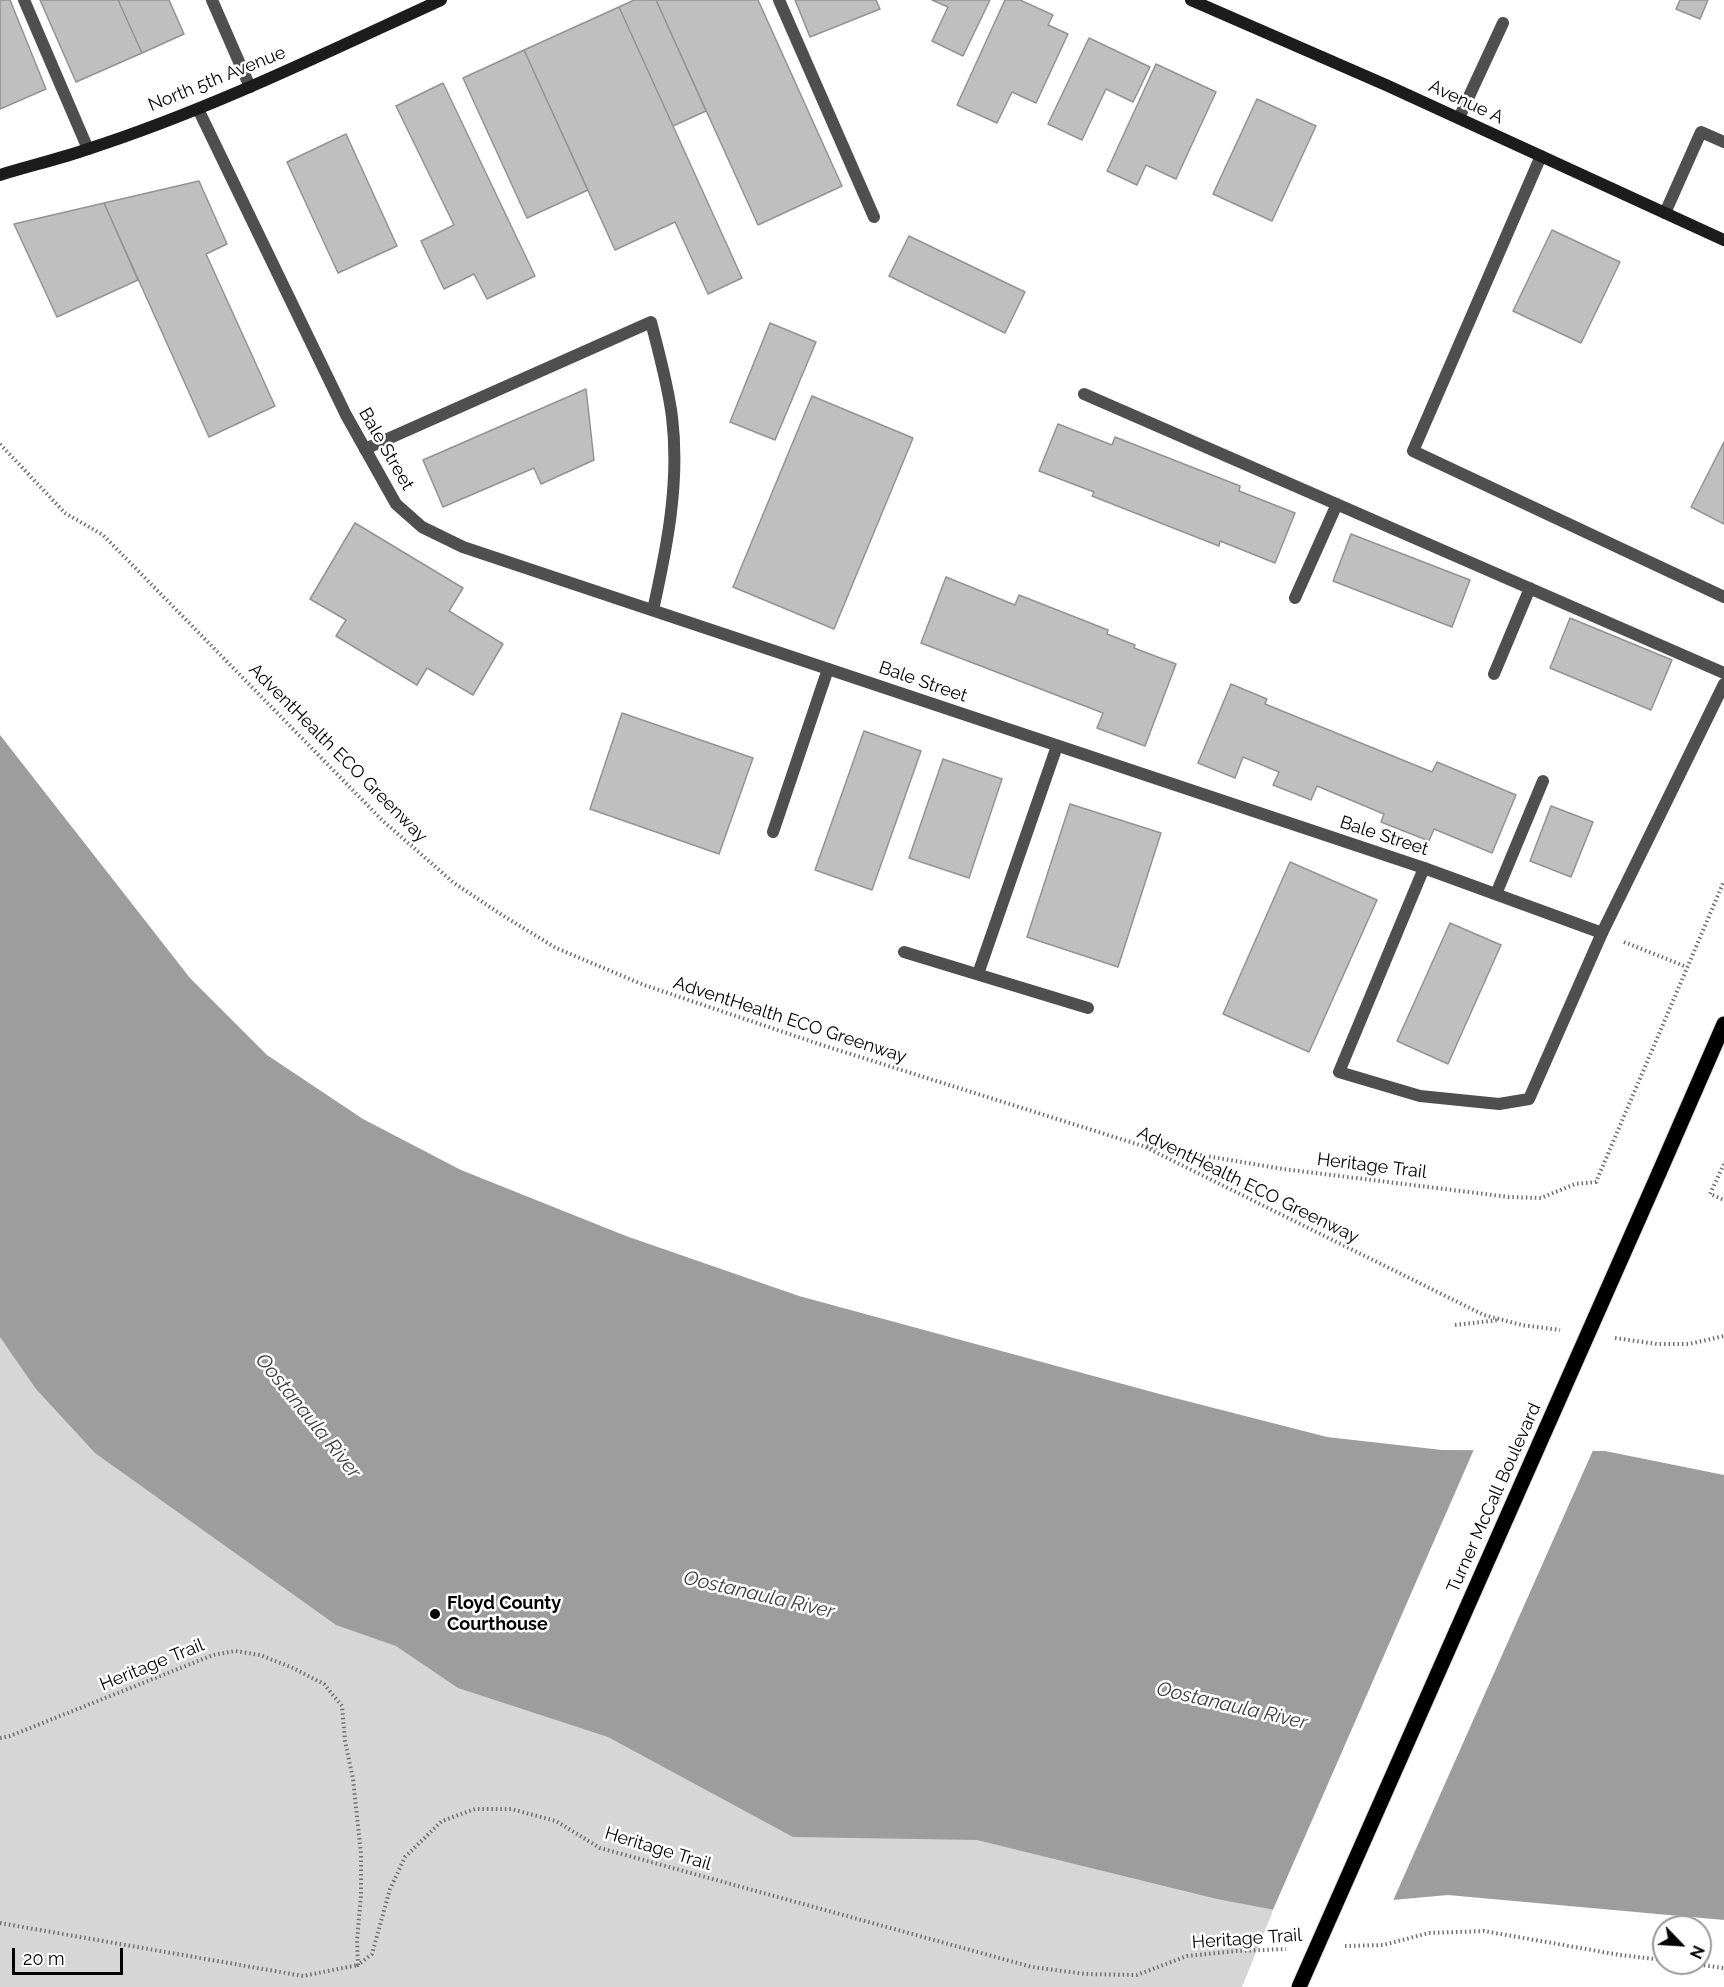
<!DOCTYPE html>
<html>
<head>
<meta charset="utf-8">
<style>
	body { margin:0 }
	#map { position:relative; width:1724px; height:1987px; overflow:hidden; background:#fff; font-family:Raleway,sans-serif }
	canvas { display:block }
	.north { position:absolute; left:1652px; top:1915px; width:60px; height:60px; box-sizing:border-box; background:#fff; border:2px solid #999; border-radius:50%; rotate:115deg; font-size:16px; font-weight:700; line-height:24px; text-align:center; color:#000 }
	.north::after { content:''; display:block; margin:auto; width:21px; height:27px; background:#000; clip-path:polygon(50% 0,100% 100%,50% 72%,0 100%) }
	.scale { position:absolute; left:12px; top:1948px; width:111px; height:27px; box-sizing:border-box; border:3px solid #000; border-top:0; padding-left:8px; font-size:18px; line-height:21px; white-space:nowrap; color:#000; -webkit-text-stroke:4px #fff; paint-order:stroke }
</style>
</head>
<body>
<div id="map">
<canvas width="1724" height="1987"></canvas>
<div class="north">N</div>
<div class="scale">20 m</div>
</div>
<script>
const ctx = document.querySelector('canvas').getContext('2d');
ctx.lineJoin = 'round';
function paint(path, color) { ctx.fillStyle = color; ctx.fill(path, 'evenodd'); }
function trace(path, color, width, dash) { ctx.strokeStyle = color; ctx.lineWidth = width; ctx.lineCap = dash ? 'butt' : 'round'; ctx.setLineDash(dash || []); ctx.stroke(path); }
function drawText(font, color, halo, rows, align = 'center') {
  ctx.font = font + ' Raleway,sans-serif'; ctx.lineWidth = 5; ctx.setLineDash([]); ctx.textBaseline = 'middle'; ctx.strokeStyle = halo; ctx.fillStyle = color; for (const [text, x, y, turn = 0] of rows) {
    ctx.save(); ctx.translate(x, y); ctx.rotate((+turn || 0) * Math.PI / 180); ctx.textAlign = isNaN(turn) ? turn : align; if (halo) ctx.strokeText(text, 0, 0); ctx.fillText(text, 0, 0); ctx.restore();
  }
}
const green = new Path2D(`
	M0,1027L1348,1726L1242,1987H0Z`);
const water = new Path2D(`
	M0,735L190,978L267,1055L363,1119L461,1170L626,1236L799,1296L1167,1396L1327,1437L1442,1450L1605,1451L1724,1475V1920L1448,1895L1370,1902L1296,1914L1217,1899L977,1840L793,1837L608,1737L458,1688L396,1646L336,1625L95,1453L36,1389L0,1337Z`);
const pier = new Path2D(`
	M1475,1447L1594,1448L1392,1903L1296,1917L1272,1912Z`);
const building = new Path2D(`
	M0,0H10L46,89L0,109Z
	M40,0H118L142,53L76,82Z
	M118,0H169L184,34L142,53Z
	M634,0H656L706,111L673,126L619,7Z
	M656,0H758L842,186L758,225Z
	M795,0H876L880,9L810,37Z
	M932,0H990L963,56L932,41L948,7Z
	M1005,0H1020L1053,15L1048,25L1068,34L1036,103L1012,92L997,123L957,105Z
	M1680,0H1708L1700,19L1676,9Z
	M619,7L742,278L708,294L675,222L615,250L524,50Z
	M1089,38L1150,67L1133,102L1106,89L1082,140L1048,124Z
	M524,50L588,190L527,218L463,78Z
	M1156,64L1216,92L1176,179L1146,165L1137,185L1107,171Z
	M443,83L535,276L487,299L474,274L444,289L421,241L454,225L396,106Z
	M1257,99L1316,126L1272,221L1213,194Z
	M346,134L397,246L338,273L287,162Z
	M199,181L227,244L206,254L275,406L209,437L104,203Z
	M104,203L138,280L57,317L14,224Z
	M1552,230L1620,262L1581,343L1513,311Z
	M909,236L1025,292L1005,333L889,276Z
	M770,323L816,342L775,440L730,422Z
	M586,389L594,460L541,484L534,468L443,507L423,460Z
	M812,396L913,438L834,629L733,587Z
	M1058,424L1112,445L1115,437L1240,486L1239,491L1295,513L1275,563L1220,541L1219,546L1092,496L1094,492L1039,471Z
	M1724,442V524L1691,507Z
	M355,523L463,588L449,611L503,644L473,695L427,668L417,685L336,636L346,620L310,599Z
	M1351,534L1470,580L1452,627L1333,581Z
	M946,577L1015,605L1019,595L1108,630L1107,634L1135,645L1134,648L1176,664L1145,746L1097,728L1103,713L921,643Z
	M1570,618L1672,660L1651,710L1550,668Z
	M1231,684L1267,699L1265,704L1432,772L1437,762L1516,795L1492,853L1434,829L1429,841L1381,822L1384,814L1317,786L1311,800L1273,785L1279,772L1243,757L1235,778L1198,763Z
	M622,713L753,758L719,854L590,809Z
	M864,731L921,751L872,890L815,870Z
	M943,759L1002,779L969,878L909,858Z
	M1070,804L1161,833L1118,967L1027,937Z
	M1551,806L1593,822L1571,877L1530,861Z
	M1290,862L1377,900L1309,1052L1223,1014Z
	M1450,923L1501,945L1448,1064L1397,1041Z`);
const path = new Path2D(`
	M0,444L65,513L103,535L383,821L454,883L502,915L556,948L644,985L822,1045L1143,1146L1484,1315L1522,1325L1560,1330
	M1624,942L1687,967
	M1147,1146L1283,1169L1509,1197L1541,1198L1575,1184L1596,1182L1724,881
	M1724,1164L1710,1194L1724,1200
	M1455,1325L1499,1320
	M1615,1338L1657,1344H1689L1724,1336
	M0,1738L10,1736L213,1655L235,1651L260,1655L293,1668L324,1684L342,1706L345,1741L353,1779L361,1854V1895L357,1940L358,1965L372,1954L390,1889L405,1857L442,1821L475,1809H511L556,1821L600,1848L1032,1967L1086,1974L1137,1975L1187,1956L1237,1951L1286,1949
	M0,1923L303,1976L358,1965
	M1345,1946L1383,1945L1429,1933L1484,1931L1620,1955L1664,1960
	M1686,1963L1724,1968`);
const lane = new Path2D(`
	M212,0L250,87
	M779,0L874,217
	M1459,118L1503,23
	M1541,156L1413,451L1724,597
	M1665,213L1701,132L1724,142
	M1084,394L1724,673
	M365,449L651,322C659,353 668,385 672,417C680,482 667,547 653,610
	M1295,598L1337,504
	M1494,674L1530,588
	M773,832L828,669
	M1424,868L1339,1072L1420,1096L1499,1104L1529,1099L1602,933
	M1496,894L1543,781
	M904,952L1088,1008
	M978,974L1057,746`);
const street = new Path2D(`
	M24,0L88,149
	M198,109L346,415L396,504L422,527L463,547L1424,868L1602,933L1724,684`);
const secondary = new Path2D(`
	M1191,0L1386,85L1724,240
	M0,175C29,166 59,159 88,149C209,110 325,53 441,0`);
const primary = new Path2D(`
	M1659,1173L1724,1024`);
const primaryBridge = new Path2D(`
	M1299,1987L1659,1173`);
const markers = [
	[435,1614,6,"#000"]
];
const streetNames = [
	["North 5th Avenue",217,79,-22],
	["Avenue A",1466,102,25],
	["Bale Street",386,449,60],
	["Bale Street",923,682,19],
	["AdventHealth ECO Greenway",338,753,45],
	["Bale Street",1384,836,18],
	["AdventHealth ECO Greenway",790,1020,18],
	["Heritage Trail",1372,1166,7],
	["AdventHealth ECO Greenway",1248,1185,26],
	["Turner McCall Boulevard",1494,1498,-66],
	["Heritage Trail",152,1665,-22],
	["Heritage Trail",658,1849,17],
	["Heritage Trail",1247,1939,-4]
];
const poiNames = [
	["Floyd County",447,1604],
	["Courthouse",447,1625]
];
const waterNames = [
	["Oostanaula River",308,1416,51],
	["Oostanaula River",759,1595,13],
	["Oostanaula River",1232,1706,13]
];
paint(green, '#d6d6d6');
paint(water, '#9d9d9d');
paint(pier, '#fff');
paint(building, '#bfbfbf');
trace(building, '#939393', 1.5);
trace(primary, '#dbdbdb', 17);
trace(path, '#717171', 4, [1.5, 3]);
trace(lane, '#4f4f4f', 12);
trace(street, '#4f4f4f', 12);
trace(secondary, '#1c1c1c', 12);
trace(primary, '#000', 15);
trace(primaryBridge, '#dbdbdb', 17, []);
trace(primaryBridge, '#000', 15);
for (const [x, y, r, color] of markers) { const dot = new Path2D(); dot.arc(x, y, r, 0, 2 * Math.PI); ctx.fillStyle = color; ctx.fill(dot); trace(dot, '#fff', 2); }
drawText('18px', '#000', '#fff', streetNames);
drawText('bold 18px', '#000', '#fff', poiNames, 'left');
drawText('italic 20px', '#3e3e3e', '#fff', waterNames);
</script>
</body>
</html>
